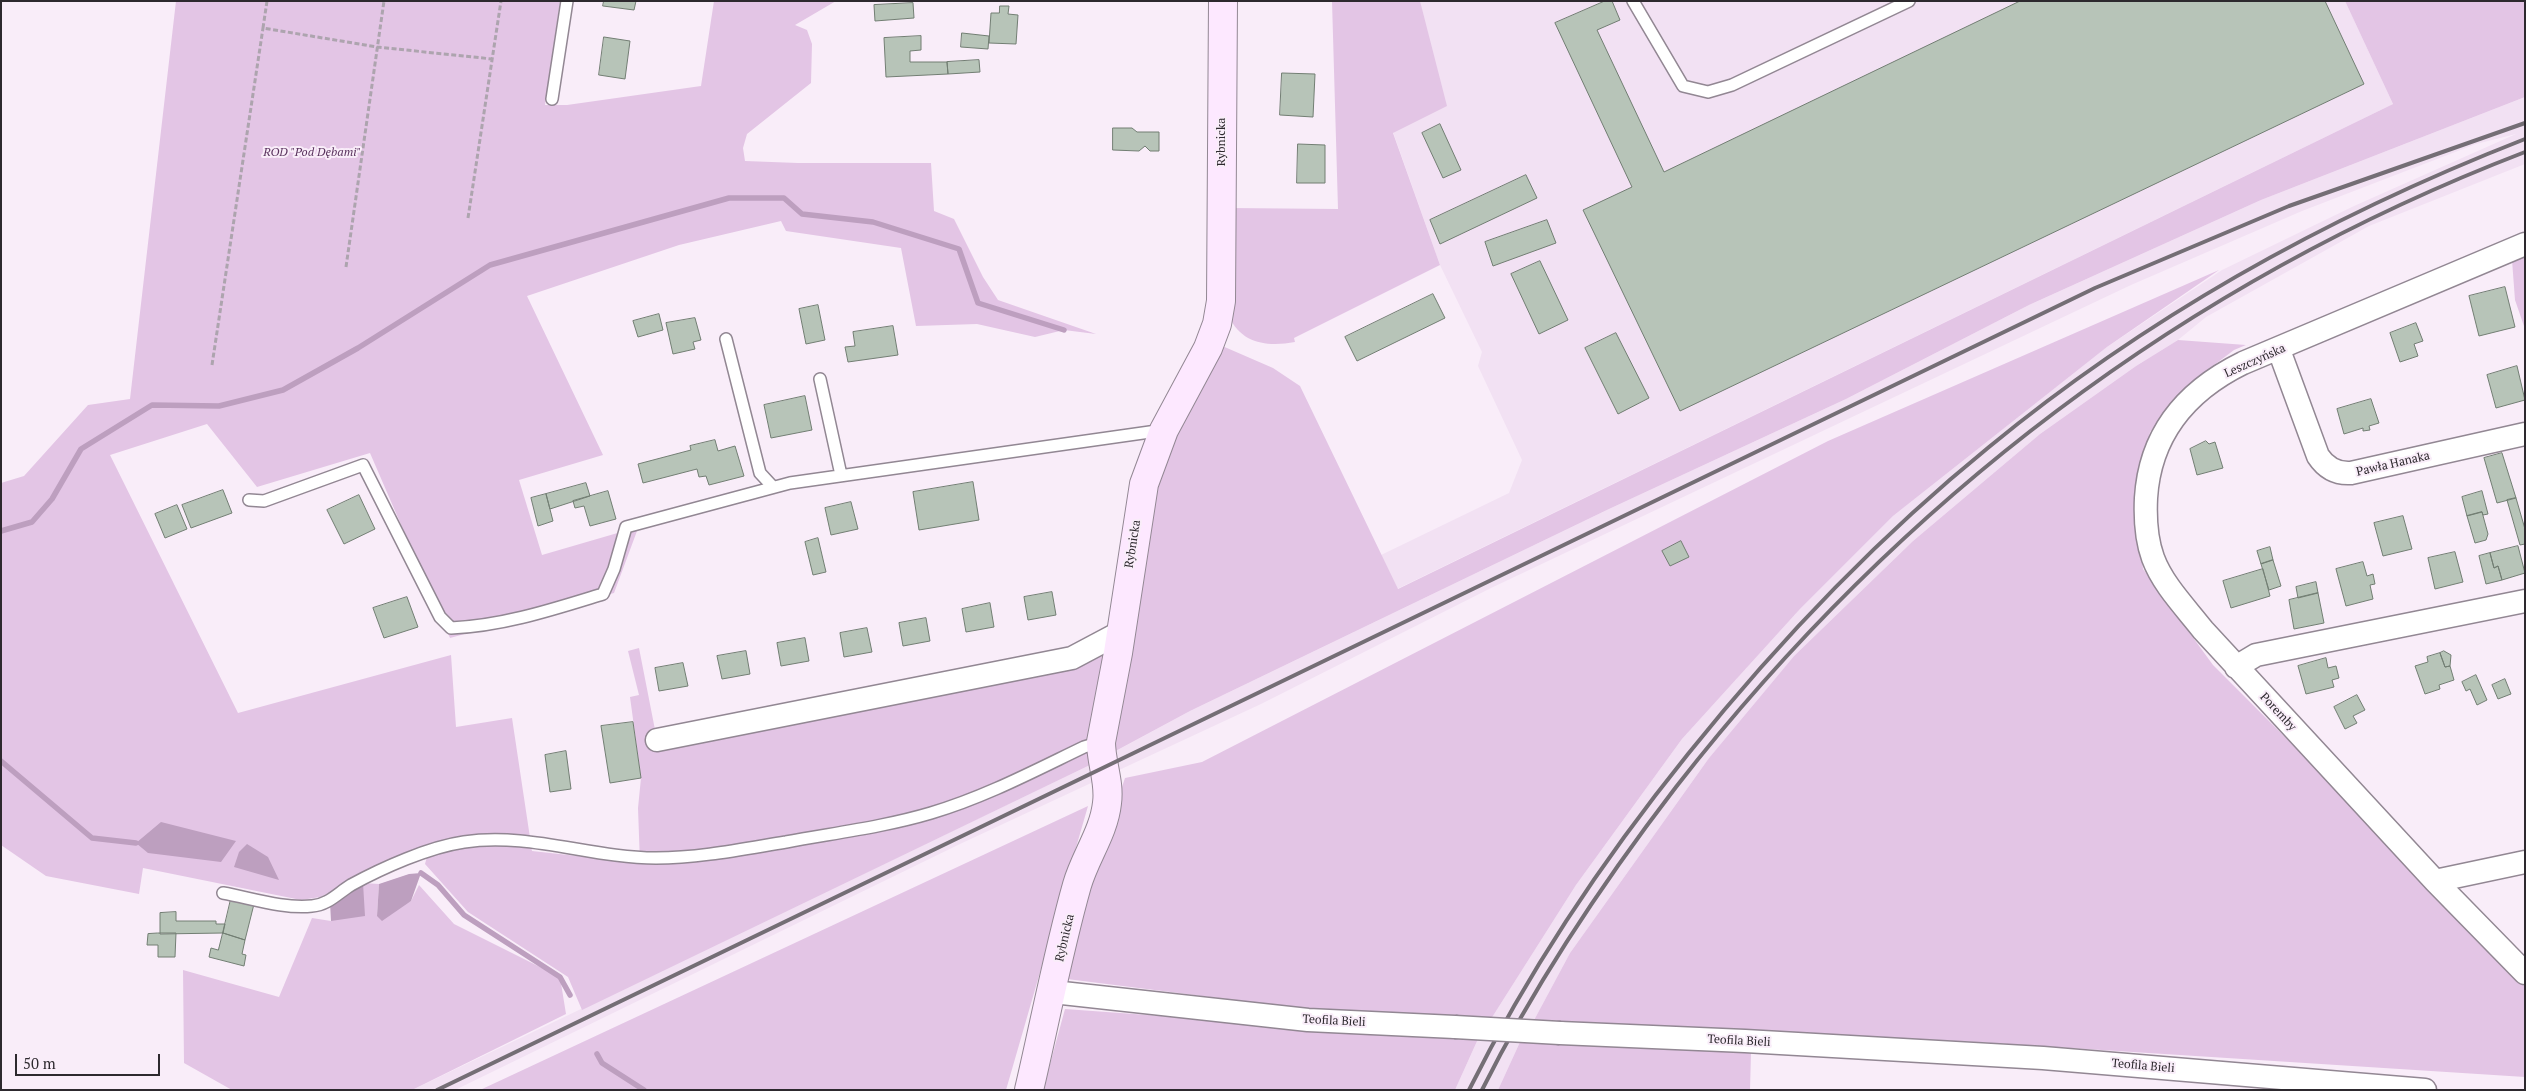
<!DOCTYPE html>
<html>
<head>
<meta charset="utf-8">
<style>
	body { margin:0 }
	#map { position:relative; width:2526px; height:1091px; overflow:hidden; background:#f9edf9; font-family:"PT Serif",serif }
	canvas { display:block }
	.frame { position:absolute; inset:0; border:2px solid #2d292e; pointer-events:none }
	.scale { position:absolute; left:15px; top:1054px; width:145px; height:22px; box-sizing:border-box; border:2px solid #2d292e; border-top:0; padding-left:6px; font-size:15px; line-height:18px; white-space:nowrap; color:#2d292e; -webkit-text-stroke:4px #f9edf9; paint-order:stroke }
</style>
</head>
<body>
<div id="map">
<canvas width="2526" height="1091"></canvas>
<div class="frame"></div>
<div class="scale">50 m</div>
</div>
<script>
const ctx = document.querySelector('canvas').getContext('2d');
ctx.lineJoin = 'round';
function paint(path, color) { ctx.fillStyle = color; ctx.fill(path, 'evenodd'); }
function trace(path, color, width, dash) { ctx.strokeStyle = color; ctx.lineWidth = width; ctx.lineCap = dash ? 'butt' : 'round'; ctx.setLineDash(dash || []); ctx.stroke(path); }
function drawText(font, color, halo, rows, align = 'center') {
  ctx.font = font + ' "PT Serif",serif'; ctx.lineWidth = 4; ctx.setLineDash([]); ctx.textBaseline = 'middle'; ctx.strokeStyle = halo; ctx.fillStyle = color; for (const [text, x, y, turn = 0] of rows) {
    ctx.save(); ctx.translate(x, y); ctx.rotate((+turn || 0) * Math.PI / 180); ctx.textAlign = isNaN(turn) ? turn : align; if (halo) ctx.strokeText(text, 0, 0); ctx.fillText(text, 0, 0); ctx.restore();
  }
}
const built = new Path2D(`
	M1420,1H2345L2393,104L1397,589L1381,555L1509,493L1522,460L1478,366L1482,352L1440,265L1393,132L1422,13Z
	M2525,97V164L2369,226L2206,317L2178,340L2136,366L2040,434L1913,541L1794,656L1709,758L1570,953L1533,1022L1491,1019L1576,885L1682,739L1800,609L1893,516L2107,347L2222,270L2354,206L2516,134L2476,144L2302,211L2131,285L1491,588L1261,704L960,844L455,1090H412L1090,765L1190,711L1609,509L1846,399L2029,305L2261,200Z
	M1478,1039L1520,1042L1498,1090H1455Z`);
const green = new Path2D(`
	M176,1H560L545,105H567L701,86L714,1H836L795,25L807,30L812,44L811,83L747,134L743,148L745,161L798,163H931L934,211L954,219L983,277L998,300L1096,334L1064,330L1035,337L977,324L916,326L901,248L786,231L781,221L679,245L527,296L603,455L519,480L542,555L621,532L637,531L614,593L450,638L370,453L257,487L207,424L110,455L238,713L451,655L456,727L512,718L532,851L640,863L638,808L641,778L630,697L639,695L628,651L639,648L657,740L1109,644L1090,765L582,1010L568,977L468,912L425,864L430,845L320,897L301,900L143,868L139,894L46,876L1,845V483L24,476L88,405L130,399Z
	M1332,1H1420L1447,106L1393,133L1440,265L1294,338L1295,342C1268,347 1241,344 1229,316V208L1338,209Z
	M2345,1H2525V97L2261,200L2029,305L1846,399L1609,509L1190,711L1110,754L1156,472L1220,345L1273,368L1300,386L1398,589L2393,104Z
	M2525,256V329L2515,300L2512,260Z
	M2219,270L2107,347L1893,516L1800,609L1682,739L1576,885L1491,1019L1330,1012L1067,979L1087,891L1125,778L1202,762L1828,441Z
	M2178,340L2246,345L2234,350L2189,384L2150,432L2136,498L2143,569L2213,665L2382,834L2525,987V1077L1976,1042L1533,1022L1570,953L1709,758L1794,656L1913,541L2040,434L2136,366Z
	M1088,806L1006,1090H480Z
	M363,883L379,884L377,916L411,901L419,885L454,924L560,977L566,1014L412,1090H232L184,1063L183,970L279,997L312,918L331,921Z
	M1065,1009L1478,1039L1455,1090H1043Z
	M1520,1042L1751,1052L1750,1090H1498Z`);
const water = new Path2D(`
	M161,822L236,841L221,862L148,853L136,843Z
	M247,844L268,857L279,880L234,867L239,852Z
	M421,873L411,901L382,921L377,916L379,884L409,874Z
	M363,883L365,916L331,921L330,902Z`);
const stream = new Path2D(`
	M1,531L32,522L52,499L81,449L152,405L219,406L283,390L358,348L490,265L729,198H784L802,214L873,222L959,249L978,303L1064,330
	M1,761L92,838L136,843
	M421,873L438,885L464,915L560,977L570,995
	M597,1054L602,1063L644,1090`);
const building = new Path2D(`
	M604,1H636L634,10L603,6Z
	M1605,1H1612L1620,20L1597,30L1664,172L2020,1H2325L2364,84L1680,411L1583,210L1632,187L1555,23Z
	M913,3L914,18L875,21L874,5Z
	M1000,6H1009L1008,14L1018,15L1016,44L989,43L991,13H999Z
	M962,33L989,36L988,49L961,47Z
	M921,36V50L910,51V62H947L948,74L886,77L884,38Z
	M604,37L630,41L625,79L599,75Z
	M979,60L980,72L948,74L947,62Z
	M1282,73L1315,74L1313,117L1280,115Z
	M1440,124L1461,170L1443,178L1422,133Z
	M1113,128H1132L1137,132H1159V151H1150L1145,146L1139,151L1113,150Z
	M1298,144L1325,145V183H1297Z
	M1526,175L1537,198L1440,244L1430,220Z
	M1547,220L1556,243L1493,266L1485,242Z
	M1540,261L1568,320L1539,334L1511,274Z
	M2505,287L2515,327L2479,336L2469,296Z
	M1433,294L1445,318L1357,361L1345,337Z
	M818,305L825,340L806,344L799,309Z
	M659,314L663,330L638,337L633,321Z
	M695,318L701,340L693,342L695,349L673,354L666,323Z
	M2416,323L2423,341L2414,344L2418,356L2400,362L2390,333Z
	M893,326L898,355L848,362L845,347L855,346L853,332Z
	M1616,333L1649,398L1618,414L1585,348Z
	M2517,366L2525,400L2496,408L2487,375Z
	M805,396L812,430L771,438L764,405Z
	M2371,399L2379,423L2369,426L2370,430L2363,431V428L2344,434L2337,409Z
	M715,440L718,451L735,446L744,476L709,485L706,476L699,477L697,469L643,483L638,464L691,450L690,446Z
	M2206,441L2209,444L2215,442L2223,468L2197,475L2190,449Z
	M2502,453L2516,498L2497,503L2484,458Z
	M973,482L979,520L919,530L913,492Z
	M586,483L590,496L550,509L546,494Z
	M223,490L232,513L191,528L182,505Z
	M608,491L616,519L590,526L584,506L575,508L573,501Z
	M2482,491L2488,514L2483,515L2482,512L2467,516L2462,497Z
	M546,494L553,521L538,526L531,498Z
	M359,495L375,529L344,544L327,510Z
	M2516,498L2525,529V544L2520,545L2507,500Z
	M851,502L858,529L831,535L825,508Z
	M177,505L187,529L165,538L155,514Z
	M2482,512L2488,534L2486,540L2475,543L2467,516Z
	M2403,516L2412,549L2383,556L2374,523Z
	M818,538L826,572L813,575L805,542Z
	M1681,541L1689,557L1670,566L1662,551Z
	M2518,546L2525,573L2502,580L2498,566L2494,568L2490,553Z
	M2270,547L2273,560L2261,564L2257,551Z
	M2455,552L2463,582L2435,589L2428,558Z
	M2490,553L2494,568L2498,566L2502,580L2486,584L2479,556Z
	M2273,560L2281,586L2269,590L2261,564Z
	M2363,562L2367,576L2373,574L2375,584L2370,585L2373,599L2346,606L2336,569Z
	M2263,569L2270,596L2231,608L2223,581Z
	M2316,582L2318,593L2298,598L2296,587Z
	M1052,592L1056,615L1028,620L1024,597Z
	M2318,593L2324,623L2294,629L2289,600Z
	M407,597L418,627L384,638L373,608Z
	M990,603L994,627L966,632L962,609Z
	M926,618L930,641L903,646L899,623Z
	M867,628L872,652L844,657L840,633Z
	M805,638L809,661L781,666L777,643Z
	M746,651L750,674L722,679L717,656Z
	M2444,651L2451,655L2450,666L2445,667L2440,653Z
	M2440,653L2445,667L2450,666L2454,680L2439,685L2440,689L2425,694L2415,666L2428,662L2427,657Z
	M2326,658L2328,668L2336,666L2339,678L2332,680L2334,687L2306,694L2298,666Z
	M683,663L688,686L659,691L655,668Z
	M2476,675L2487,700L2477,705L2470,689L2466,691L2462,682Z
	M2505,679L2511,694L2498,699L2492,685Z
	M2357,695L2365,710L2353,716L2357,723L2345,729L2334,707Z
	M633,722L641,778L610,783L601,726Z
	M566,751L571,789L550,792L545,755Z
	M231,899L254,904L245,940L223,933Z
	M176,912V921H216V924H225L223,933L160,934V913Z
	M158,933H176L175,957H158V945H147L148,934Z
	M223,933L245,940L242,954L246,955L244,966L209,957L211,948L218,950Z`);
const path = new Path2D(`
	M267,1L263,28L377,47L492,59
	M468,218L501,1
	M346,267L384,1
	M212,365L263,28`);
const lane = new Path2D(`
	M1633,1L1683,86L1708,92L1732,85L1909,1
	M552,99L567,1
	M726,339L760,473L773,487
	M820,379L841,475
	M249,500L264,501L363,465L440,617L451,628C503,626 554,609 603,594L614,569L626,527L790,483L1164,430
	M223,893C251,898 283,909 312,906C328,905 338,893 351,885C382,868 429,847 464,842C528,832 592,858 656,858C699,858 743,849 786,842C834,833 884,827 931,813C985,797 1034,771 1084,747L1101,742`);
const street = new Path2D(`
	M2525,244L2243,363C2186,391 2150,434 2146,498C2145,519 2146,539 2153,558C2163,585 2186,608 2203,630L2435,881L2525,973
	M2279,350L2318,456C2326,468 2337,474 2351,473L2525,434
	M2236,667L2256,655L2525,601
	M657,740L1072,658L1121,632
	M2435,881L2525,862
	M1053,992L1308,1020L1455,1027
	M1560,1033L1745,1041L2043,1058L2425,1090`);
const secondary = new Path2D(`
	M1029,1090C1045,1022 1058,952 1077,885C1085,857 1104,832 1107,803C1110,782 1101,763 1101,742L1118,653L1144,484L1164,430L1208,348L1217,324L1221,301L1223,1`);
const rail = new Path2D(`
	M437,1090L2095,288L2289,206L2525,123
	M1469,1090C1529,970 1604,858 1688,754C1778,642 1877,538 1989,447C2148,316 2333,214 2525,139
	M1482,1090C1536,982 1603,882 1676,787C1900,500 2184,283 2525,152`);
const streetBridge = new Path2D(`
	M1455,1027L1560,1033`);
const streetNames = [
	["Rybnicka",1222,142,-90],
	["Leszczyńska",2255,361,-24],
	["Pawła Hanaka",2393,464,-13],
	["Rybnicka",1133,544,-81],
	["Poremby",2278,712,47],
	["Rybnicka",1065,938,-77],
	["Teofila Bieli",1334,1021,3],
	["Teofila Bieli",1739,1041,3],
	["Teofila Bieli",2143,1066,5]
];
const parkNames = [
	["ROD \"Pod Dębami\"",312,153]
];
paint(built, '#f2e1f3');
paint(green, '#e3c5e5');
paint(water, '#bd9fbf');
trace(stream, '#bd9fbf', 5.5);
paint(building, '#b7c4b8');
trace(building, '#727e73', 1);
trace(lane, '#928793', 14);
trace(street, '#928793', 25);
trace(secondary, '#928793', 30);
trace(path, '#ada4ae', 3, [5, 2.5]);
trace(lane, '#fff', 11);
trace(street, '#fff', 22);
trace(secondary, '#fde8ff', 28);
trace(rail, '#746e75', 4);
trace(streetBridge, '#928793', 25, []);
trace(streetBridge, '#fff', 22);
drawText('12px', '#2d292e', '#f9edf9', streetNames);
drawText('italic 12px', '#5a335e', '#f9edf9', parkNames);
</script>
</body>
</html>
